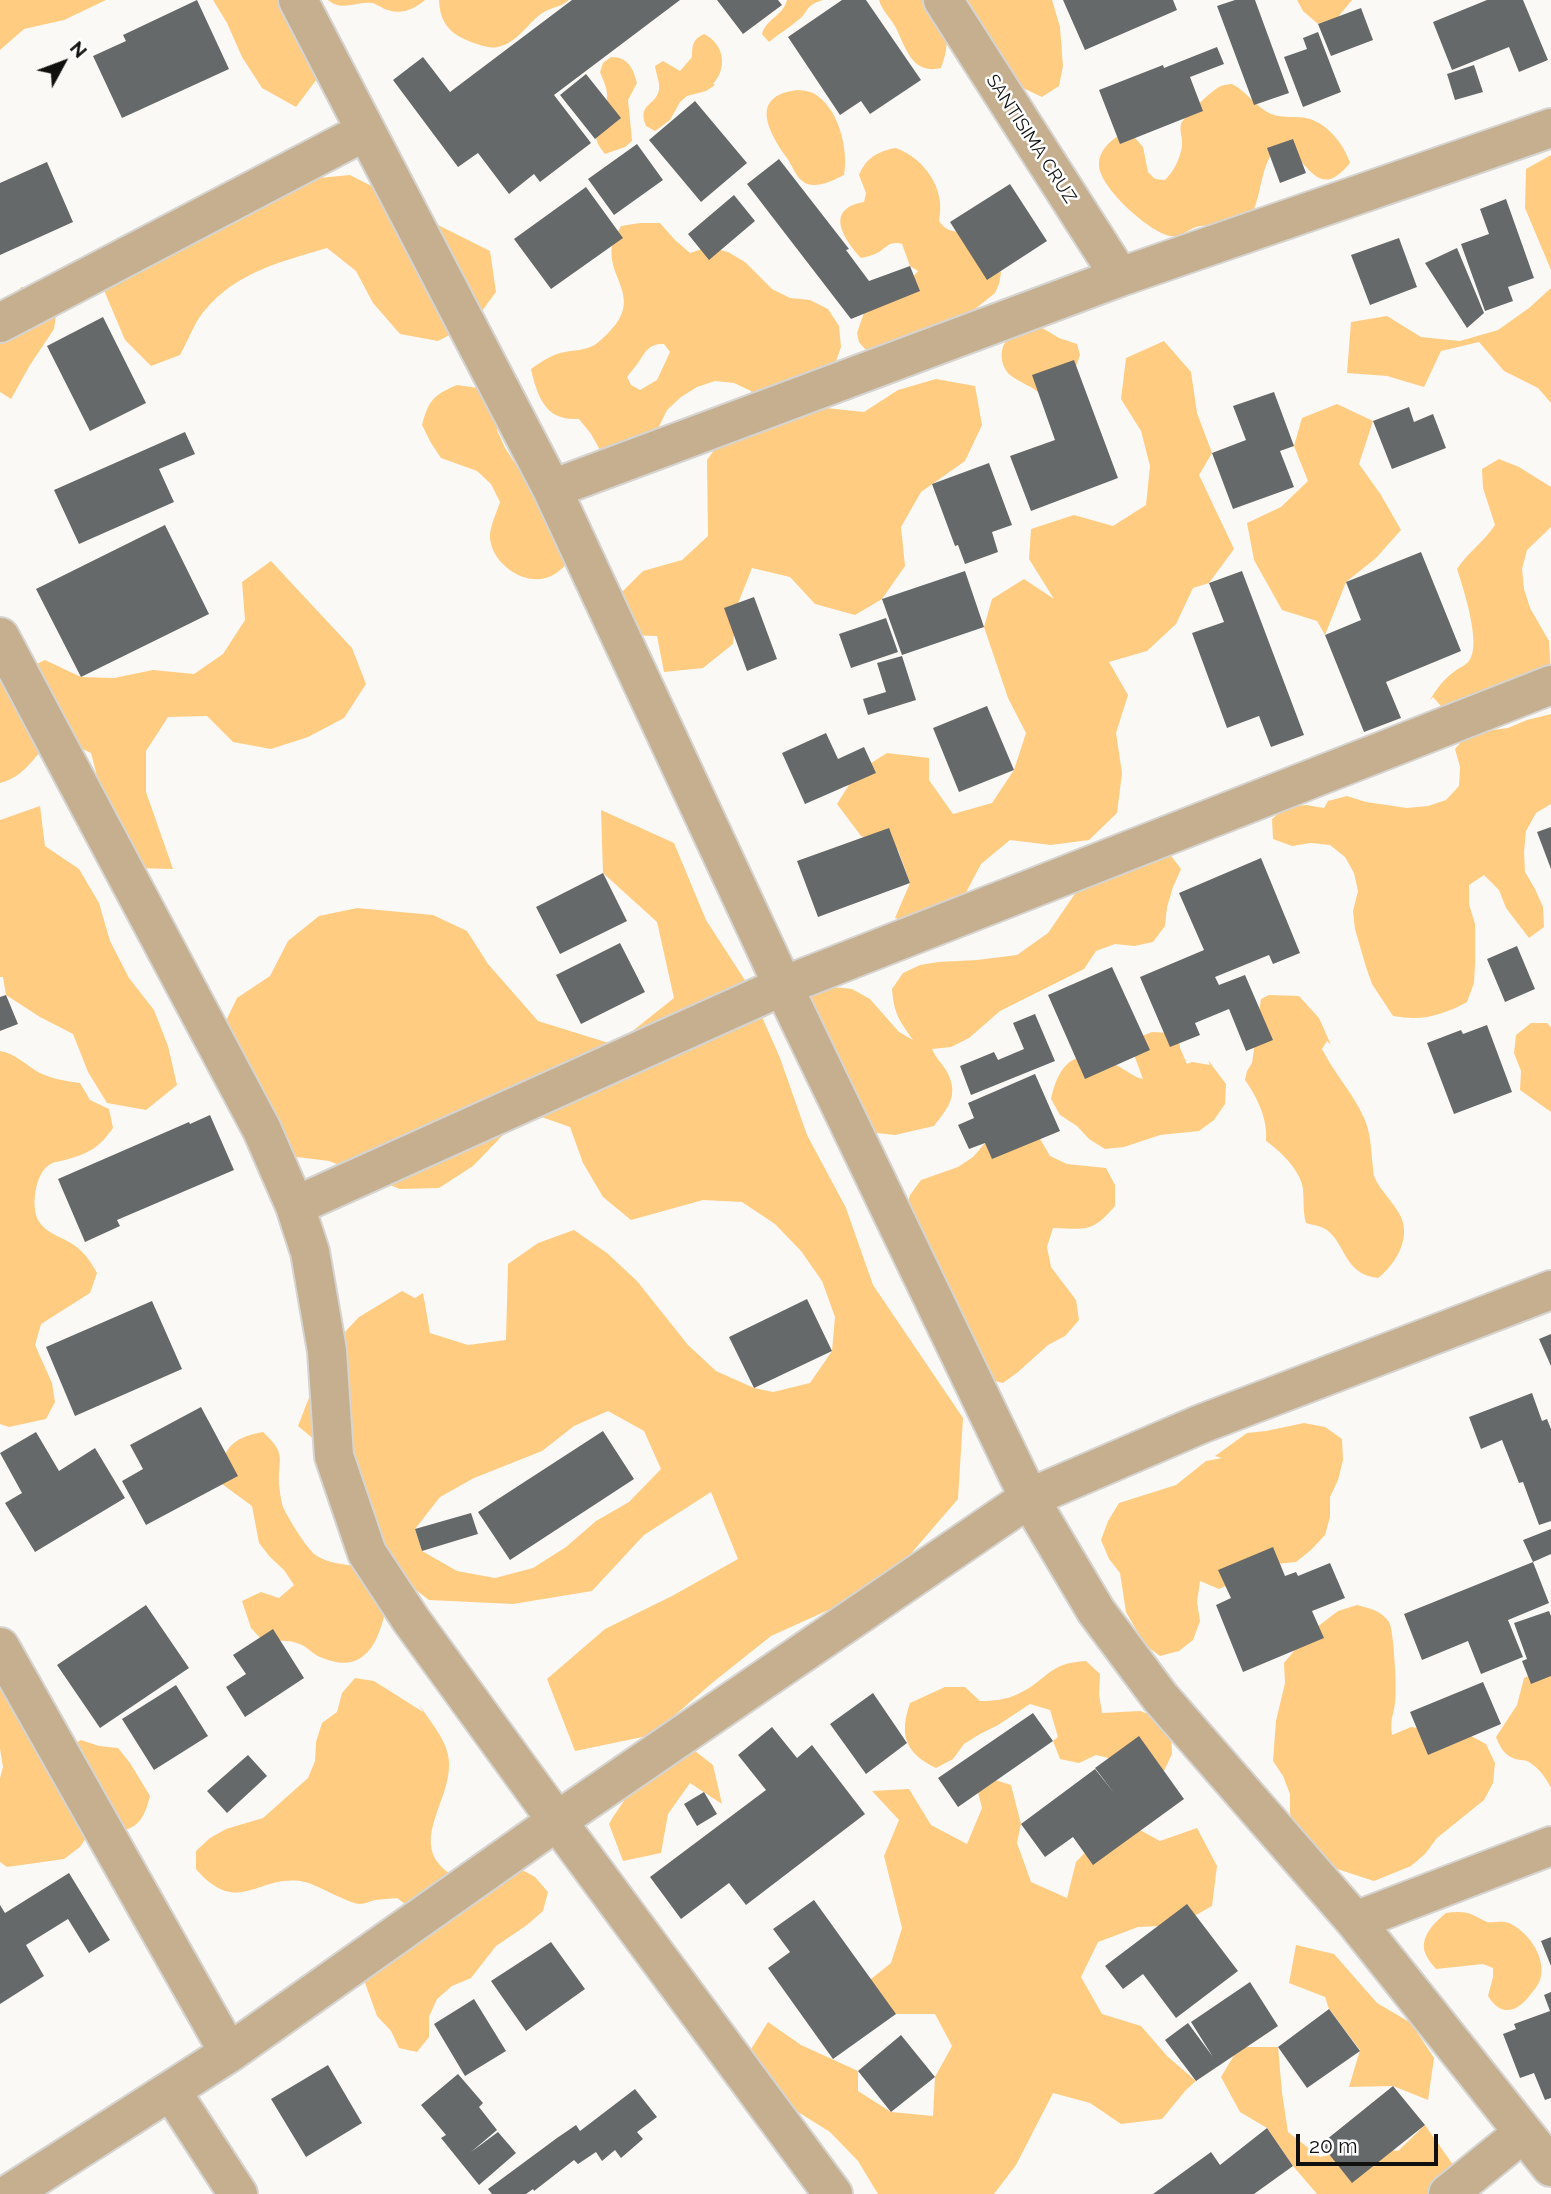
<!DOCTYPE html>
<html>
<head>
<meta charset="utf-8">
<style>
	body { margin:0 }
	#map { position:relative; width:1551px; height:2194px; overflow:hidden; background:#fbf9f6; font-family:Raleway,sans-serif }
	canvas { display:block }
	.north { position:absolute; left:28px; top:28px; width:70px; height:70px; -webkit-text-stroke:5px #fff; paint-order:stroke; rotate:49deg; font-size:19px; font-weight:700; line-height:28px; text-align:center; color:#10100f }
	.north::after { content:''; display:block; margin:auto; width:24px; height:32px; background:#10100f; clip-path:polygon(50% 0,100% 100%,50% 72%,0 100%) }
	.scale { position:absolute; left:1296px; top:2134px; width:142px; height:32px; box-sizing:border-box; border:4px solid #10100f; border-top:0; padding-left:9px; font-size:21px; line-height:24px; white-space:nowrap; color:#10100f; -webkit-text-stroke:5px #fff; paint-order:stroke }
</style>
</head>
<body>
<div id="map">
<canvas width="1551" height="2194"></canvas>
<div class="north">N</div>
<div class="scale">20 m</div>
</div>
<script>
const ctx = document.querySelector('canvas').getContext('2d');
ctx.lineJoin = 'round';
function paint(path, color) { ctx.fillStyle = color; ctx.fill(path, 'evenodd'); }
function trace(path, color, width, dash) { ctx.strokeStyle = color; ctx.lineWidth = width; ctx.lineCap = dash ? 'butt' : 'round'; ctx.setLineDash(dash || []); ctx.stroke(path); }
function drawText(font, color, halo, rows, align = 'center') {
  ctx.font = font + ' Raleway,sans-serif'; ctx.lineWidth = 5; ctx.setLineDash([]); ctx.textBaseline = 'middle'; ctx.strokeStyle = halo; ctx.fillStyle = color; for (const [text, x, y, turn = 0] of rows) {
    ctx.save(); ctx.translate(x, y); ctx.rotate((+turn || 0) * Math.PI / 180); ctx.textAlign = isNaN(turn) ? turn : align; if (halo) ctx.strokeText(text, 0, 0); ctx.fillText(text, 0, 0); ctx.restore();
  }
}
const green = new Path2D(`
	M0,0H106L64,20L24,29L0,50Z
	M213,0H281L319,76L296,107L262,88L242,57L227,23Z
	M328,0H425C414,9 402,15 388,10C383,9 377,4 372,3C356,1 342,12 328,0Z
	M439,0H569C561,7 553,7 544,12C529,21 519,41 501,46C493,49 487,47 480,45C455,37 440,28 439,0Z
	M787,0H823C803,6 810,12 797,21C788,29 778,34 769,42L762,34C766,19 783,16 787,0Z
	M879,0H925C943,29 954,33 941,68C912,75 906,48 896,28C891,18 882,11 879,0Z
	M959,0H1052L1060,27L1063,66L1059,86L1042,97L1023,88L1007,76Z
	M1297,0H1352L1338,17L1318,24L1303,11Z
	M704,34C724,44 728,67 713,84L715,85L706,91L687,96L680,102L670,120L655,131L646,126C637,103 655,107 659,90C660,82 656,74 655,66L663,61L680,71L692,57C692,45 693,39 704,34Z
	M611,57C628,57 633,68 637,83L628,100L632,141L625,147L605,154C585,131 604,123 607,98C608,89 603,80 600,72L603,63Z
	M1232,84C1248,92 1254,106 1271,114C1284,119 1297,115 1310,119C1330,126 1344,145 1350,163C1329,188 1319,183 1300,160C1299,159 1293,153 1292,152C1288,150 1280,150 1275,149C1260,168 1262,193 1252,214C1242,218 1227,228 1216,227C1210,227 1206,225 1200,226C1189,228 1181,238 1170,236C1149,232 1099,187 1099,165C1098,149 1116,135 1129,131L1143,147L1148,172L1155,179L1165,180C1174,171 1180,159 1182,146C1183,138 1179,131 1181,124C1183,118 1214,88 1221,86C1224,85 1228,84 1232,84Z
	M797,90C802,90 808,91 813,93C838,106 849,149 844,175C834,180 819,188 807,184C797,180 793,167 787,158C769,133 748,96 797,90Z
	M896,148C925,159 946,189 939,221C946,231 952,232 963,231L994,255L1001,273L999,284L995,293L965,317L875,351L865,349L859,342L857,333L866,307L912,278L918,271L910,266L902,244C890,241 888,246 879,252C874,255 867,257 861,258C843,238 824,209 864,202L866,193L859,175C866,158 878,151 896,148Z
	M1551,155V270L1525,208L1526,169Z
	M350,175L385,193L420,216L490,251L496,292L473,323L438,341L400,334L373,303L356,271L327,248C277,263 228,274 197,321C191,332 186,344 180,355L151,366L125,340L95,269L308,179Z
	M640,223H660L675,240L690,253L708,247L728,252L745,262L772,289L790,298L810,300L828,309L839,326L841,347L834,367L807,396L826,408L864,412L898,390L936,379L975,386L982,425L965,461L921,492L901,527L905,566L882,599L855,615L815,604L790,577L752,568L737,606L733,644L703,668L664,672L657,636L623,635L615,599L643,571L682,560L708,536L707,460L730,428L754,401L751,391L734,383L715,381L697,387L681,397L667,410L650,445L614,463L600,450L591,434L579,419C573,419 566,419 561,417C542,412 535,387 531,369C541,362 552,354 565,352C576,350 587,350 596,344C604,338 610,331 616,324C638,294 607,276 612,246C613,239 618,232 621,226ZM659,344H664L670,352L657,380L640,390L631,385L627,377C630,372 635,368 638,363C645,353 646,347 659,344Z
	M21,287L60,289L54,329L30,365L11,399L0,392V320Z
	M1551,288V403L1538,388L1504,371L1479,342L1441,351L1424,387L1387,376L1347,373L1351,322L1387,316L1421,337L1460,341L1498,330L1529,308Z
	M1039,326L1059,338L1077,344L1080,355L1070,383L1044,397C1033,386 1020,383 1010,375C999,365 998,344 1012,336C1020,331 1031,329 1039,326Z
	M1164,341L1191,372L1197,413L1212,453L1199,475L1234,549L1209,583L1193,588L1176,624L1147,651L1109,662L1128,695L1116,733L1122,773L1117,813L1089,840L1051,845L1010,840L981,864L962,900L933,927L895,918L910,883L898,850L861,836L837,804L857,772L887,753L929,758V780L953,814L992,803L1014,770L1026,733L1008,698L984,627L992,599L1024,579L1054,599L1029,559L1031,529L1074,515L1113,526L1146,505L1150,466L1141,431L1121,399L1126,358Z
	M457,385L478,388L497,424V430L505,448L574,554C567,564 559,574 546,578C522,585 492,563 490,538C489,528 497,512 500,502L491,484L477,471L441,458L431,443L422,425C429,399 434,395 457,385Z
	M1337,404L1373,421L1359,464L1381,495L1401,530L1376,558L1346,582L1325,635L1317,621L1282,610L1254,560L1247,523L1281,507L1308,481L1294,446L1302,418Z
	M1499,459L1519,467L1551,487V527L1527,550L1522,569L1524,589L1530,608L1549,641L1551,675L1447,713L1433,697L1430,700C1437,688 1444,679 1455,671C1459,668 1466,665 1469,661C1482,644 1463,588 1457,569C1469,551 1483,543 1495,525L1483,488L1482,469Z
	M271,561L352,648L366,684L344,718L308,737L271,749L233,742L207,716L168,717L146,751V792L173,869L134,868L100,788L91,753L58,737C34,751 29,776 0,783V642L24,670L45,660L81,677L114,678L153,670L194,674L223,654L245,620L242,582Z
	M1551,714V804L1536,813L1526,831L1524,852L1525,872L1535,889L1543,907L1544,927L1529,938L1506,908L1499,890L1484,875L1469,885V904L1475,924V964L1474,983L1467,1002C1441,1016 1422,1021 1393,1016L1372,984L1366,967L1355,929L1353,911L1358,891L1354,873L1345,857L1330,845L1311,843L1292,846L1273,839L1272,819L1286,807L1306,805L1324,808L1328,801L1347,796L1366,802L1407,808L1428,806L1446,800L1459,786L1460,767L1455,749L1469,733L1508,728L1527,720Z
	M40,806L45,846L79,869L99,903L110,941L129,978L154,1010L168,1046L177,1085L146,1110L107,1103L88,1072L73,1034L40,1017L6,995L3,977H0V820Z
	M601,810L674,843L706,920L748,985L780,1058L807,1135L846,1208L873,1285L963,1418L958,1499L908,1557L844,1603L771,1636L712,1683L652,1735L575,1751L547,1679L605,1629L672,1596L738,1559L711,1492L644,1535L592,1591L513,1604L429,1600L367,1553L334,1456L298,1426L327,1351L359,1317L402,1291L415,1298L423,1293L430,1333L468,1345L506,1340L508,1264L538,1243L574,1230L607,1253L637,1281L688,1345L716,1371L754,1388L773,1392L810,1383L832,1351L835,1317L822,1281L801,1251L775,1224L742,1202L703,1200L631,1220L603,1197L583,1163L570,1127L533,1114L502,1136L473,1166L439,1188L400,1189L329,1161L289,1156L220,1033L237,998L270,976L288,941L319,916L357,908L433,915L467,931L488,964L538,1021L615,1045L674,998L657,922L603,873ZM608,1411L644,1431L661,1469L629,1502L596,1521L566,1547L533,1568L495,1578L457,1571L422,1551L415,1529L440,1497L474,1478L542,1451L574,1426Z
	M1169,853L1181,869L1173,887L1167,907L1165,926L1153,942L1134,946L1115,944L1096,951L1084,969L1000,1011L969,1038L951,1047L932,1049C936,1059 944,1065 948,1074C959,1096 947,1109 934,1126L895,1135L857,1131L792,1021L812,990L832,987L852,989L870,999L899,1032L913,1040C899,1020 894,1014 892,989L903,973L920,965L938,962L977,960L1017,955L1048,933L1081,885Z
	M1269,995L1299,996L1319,1018L1331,1045L1327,1041L1322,1049C1334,1073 1353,1093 1364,1118C1370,1131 1371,1146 1372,1160C1373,1165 1373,1172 1374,1176C1380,1191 1394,1202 1401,1217C1411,1239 1395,1265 1378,1278C1344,1274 1347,1246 1327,1230C1321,1226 1313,1225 1306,1223C1302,1210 1305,1196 1302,1184C1297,1167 1279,1150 1266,1141C1268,1119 1257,1097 1245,1080L1247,1071L1252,1063L1261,999Z
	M1531,1023H1547L1551,1027V1112L1520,1090L1521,1071L1514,1053L1516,1035Z
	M1152,1032L1172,1033L1179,1038L1180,1048L1187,1064L1192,1062L1210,1065L1208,1060L1226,1084L1225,1104L1214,1120L1199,1131L1160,1135L1124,1147L1105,1149L1089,1139L1077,1126L1060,1115L1051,1099C1060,1058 1080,1046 1118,1066C1126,1070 1133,1077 1143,1079L1133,1052L1142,1036Z
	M0,1051C15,1053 27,1066 40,1073C52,1079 66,1081 80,1083L90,1100L109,1109L113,1128C98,1149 89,1153 65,1160C61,1161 53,1162 49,1165C35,1174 31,1206 38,1220C45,1232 58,1236 69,1242C82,1249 90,1260 97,1273L90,1293L41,1324L35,1345L52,1383L55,1402L46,1419L9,1427L0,1424Z
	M1040,1139L1050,1156L1067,1164L1106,1168L1115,1185V1206C1092,1233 1086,1229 1053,1228L1047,1247L1051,1267L1076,1300L1079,1320L1065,1336L1048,1345L1018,1372L1003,1383L983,1378L905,1213L910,1195L921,1180L958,1167L973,1157L985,1143Z
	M1304,1423L1325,1427L1342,1439L1343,1460L1338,1480L1330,1497V1517L1325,1535L1311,1550L1296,1562L1276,1564L1219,1589L1200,1581L1197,1602L1200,1621L1193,1640L1179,1651L1160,1656L1145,1645L1126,1612L1120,1573L1109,1559L1101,1540L1108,1521L1119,1503L1176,1485L1206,1461L1222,1458L1215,1456L1247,1433L1266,1431Z
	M263,1432C287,1454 278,1457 279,1485C280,1492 281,1501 283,1507C288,1518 308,1551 317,1556C328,1563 342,1564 354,1566L385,1612C377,1648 361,1675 320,1657C313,1654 308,1648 302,1645C289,1639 277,1641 264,1642L251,1628L242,1601L261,1592L279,1598L294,1585L284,1570L270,1557L259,1543L252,1506L222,1484C220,1450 230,1438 263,1432Z
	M1357,1605C1369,1608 1382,1611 1389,1622C1394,1630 1397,1692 1395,1703C1393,1717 1390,1719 1392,1735L1411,1727L1469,1735L1486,1744L1495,1763L1493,1783L1484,1800L1437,1838L1425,1854L1411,1866L1374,1881L1337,1869L1322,1858L1295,1832L1290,1813V1794L1283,1776L1273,1761L1276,1721L1285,1683L1284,1663L1308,1634L1338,1611Z
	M1086,1661L1100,1674L1099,1694L1102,1713L1140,1711L1159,1718L1171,1734L1172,1754L1164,1771L1096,1755L1079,1763L1060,1759L1053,1741L1058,1737L1050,1710L1030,1704L998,1725L980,1734L964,1744L953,1759L936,1768C905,1753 899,1735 910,1703L945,1687H965L980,1701C993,1701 1005,1700 1018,1694C1048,1680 1047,1663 1086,1661Z
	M1542,1670L1551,1671V1788C1546,1778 1539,1768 1529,1762C1524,1759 1519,1761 1513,1758C1504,1755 1499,1745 1496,1737L1517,1705L1524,1678Z
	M0,1678L64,1750L81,1740L99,1746L118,1748L130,1763L150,1796C140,1835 127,1831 91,1830L80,1847L64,1859L7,1867L0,1862V1778L3,1767L0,1749Z
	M355,1678L374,1681L423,1712L419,1704C429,1721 444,1736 448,1755C456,1793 414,1833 439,1864C460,1890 491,1874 519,1868L535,1877L548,1892L543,1911L527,1925L496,1946L471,1978L452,1986L437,1999L429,2017V2037L417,2052L399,2048L391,2031L377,2016L364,1980L412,1909L397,1898C390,1899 382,1899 375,1900C370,1901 365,1904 360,1904C349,1904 318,1885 305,1882C259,1872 239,1919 196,1869V1851L210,1838L226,1829L263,1818L308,1778L315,1761L316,1742L322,1723L337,1712L342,1693Z
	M681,1740L713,1765L722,1804L690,1783L668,1814L661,1853L623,1861L609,1824L613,1817L649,1764Z
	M973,1773L1011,1785L1021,1824L1017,1843L1031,1882L1067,1898L1076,1862L1102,1835L1140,1830L1160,1841L1197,1828L1217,1866L1212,1906L1178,1925L1138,1927L1098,1942L1081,1977L1102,2014L1141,2026L1167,2056L1196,2081L1186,2090L1162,2119L1121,2124L1090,2103L1053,2093L1016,2165L994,2194H878L858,2161L830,2132L798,2112L772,2084L748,2054L768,2022L801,2045L858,2071V2091L891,2112L933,2116L935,2077L952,2046L935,2014H896L861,1987L891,1963L902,1928L884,1856L899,1820L872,1791L909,1789L931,1825L967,1844L982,1808Z
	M1446,1913C1455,1912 1464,1911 1473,1915C1478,1917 1482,1920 1487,1922C1495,1923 1501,1920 1509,1923C1527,1931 1545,1955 1541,1976C1540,1983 1535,1989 1531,1994C1517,2013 1501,2017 1488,1996L1493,1977V1968L1483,1964L1436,1969C1433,1965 1428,1960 1426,1955C1418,1938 1435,1922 1446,1913Z
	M1296,1945L1334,1954L1377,2003L1411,2023L1434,2058L1428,2100L1393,2086L1349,2087L1360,2050L1329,2009L1325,1997L1289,1983Z
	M1239,2047H1278L1282,2093L1288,2132L1320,2157L1359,2147L1398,2151L1425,2125L1456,2169L1436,2194H1317L1293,2166L1267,2128L1240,2112L1221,2077Z`);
const building = new Path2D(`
	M197,0L229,69L122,118L93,56L126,41L123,35Z
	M572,0H680L554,95L591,143L540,182L534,174L509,194L478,153L458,167L393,80L423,57L450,92Z
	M717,0H778L782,5L743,34Z
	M842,0H866L921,80L870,114L861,101L840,115L788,37Z
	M1063,0H1173L1177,10L1085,50Z
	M1235,0H1255L1289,93L1254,105L1217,6Z
	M1487,0H1523L1548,60L1519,72L1509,47L1452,70L1433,22Z
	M1361,8L1373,40L1331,56L1318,24Z
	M1318,32L1341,92L1303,107L1284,57L1307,49L1303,38Z
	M1217,47L1224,64L1190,77L1203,111L1120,144L1099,90L1163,65L1164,68Z
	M1474,65L1483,92L1455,100L1447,74Z
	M586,74L621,118L595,139L560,95Z
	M695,101L747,163L701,202L649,140Z
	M1293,139L1306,173L1280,183L1267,148Z
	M637,144L663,180L614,215L588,179Z
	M779,159L849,249L846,250L869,281L910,266L920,291L851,319L747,184Z
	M47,162L73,222L0,255V183Z
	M1010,184L1047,241L987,280L950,222Z
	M586,187L623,238L551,289L514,239Z
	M734,195L755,221L709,260L688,234Z
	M1506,199L1534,278L1508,287L1513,301L1485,311L1461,244L1489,234L1480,209Z
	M1399,238L1417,287L1370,305L1351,255Z
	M1457,248L1484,313L1467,328L1425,263Z
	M103,317L146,403L90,431L47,346Z
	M1074,360L1118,478L1031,511L1010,456L1055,440L1032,375Z
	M1274,392L1294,446L1280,451L1294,487L1233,509L1212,453L1246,440L1233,406Z
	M1409,407L1414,422L1433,414L1446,448L1392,469L1373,421Z
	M185,432L195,454L159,469L174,502L79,544L54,490Z
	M989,463L1012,525L992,532L998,552L965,564L958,545L955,546L932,484Z
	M165,525L209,614L81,677L36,589Z
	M1421,552L1461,651L1386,682L1401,718L1364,732L1325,635L1361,620L1346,582Z
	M965,571L984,627L902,655L882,599Z
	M1242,571L1304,735L1271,747L1259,716L1227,728L1192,633L1224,622L1209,583Z
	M754,597L777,659L747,671L724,608Z
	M886,618L898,652L851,668L839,634Z
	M902,656L916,700L868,715L863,699L886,692L877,663Z
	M987,706L1014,770L959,792L933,728Z
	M826,733L838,759L864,747L876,773L805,804L782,753Z
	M1551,827V869L1537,832Z
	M889,828L910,883L818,917L797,861Z
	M1261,858L1300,953L1273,964L1269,955L1215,977L1219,985L1245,975L1273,1040L1246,1051L1229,1009L1195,1023L1200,1035L1170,1047L1140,977L1204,950L1179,893Z
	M603,873L627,921L560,954L536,907Z
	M620,943L645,992L581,1024L556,975Z
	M1517,946L1535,989L1505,1002L1487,959Z
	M1112,967L1150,1050L1085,1079L1048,995Z
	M6,995L18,1024L0,1031V997Z
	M1035,1014L1055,1061L971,1095L960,1066L994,1052L998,1060L1024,1049L1013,1023Z
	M1487,1025L1512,1092L1454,1114L1427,1043L1461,1030L1463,1034Z
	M1035,1074L1060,1131L992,1159L985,1143L969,1149L958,1125L974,1118L968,1103Z
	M210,1115L234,1170L117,1220L120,1226L85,1242L58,1179L189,1122L190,1124Z
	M807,1299L832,1351L754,1388L729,1337Z
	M152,1301L182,1369L75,1416L46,1347Z
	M1551,1334V1366L1539,1339Z
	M1532,1393L1542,1421L1547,1419L1551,1429V1521L1539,1525L1523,1482L1519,1483L1502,1440L1481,1449L1469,1417Z
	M201,1407L238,1476L146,1525L122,1481L143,1469L130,1445Z
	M603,1431L634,1479L510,1560L478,1512Z
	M36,1432L59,1471L95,1448L125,1498L35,1552L5,1503L22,1493L0,1453Z
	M471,1513L478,1534L422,1551L415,1529Z
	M1551,1529V1554L1533,1562L1523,1540Z
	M1273,1547L1285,1576L1296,1572L1298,1576L1330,1563L1345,1598L1312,1611L1324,1638L1243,1672L1216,1605L1231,1598L1218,1570Z
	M1533,1562L1549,1603L1508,1620L1523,1657L1481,1674L1468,1641L1422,1660L1404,1614Z
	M146,1605L189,1668L100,1728L57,1665Z
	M1549,1611L1551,1616V1676L1531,1684L1522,1661L1527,1659L1514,1623Z
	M273,1629L304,1678L245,1717L226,1687L246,1674L233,1655Z
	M1483,1682L1501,1724L1428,1755L1410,1712Z
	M176,1685L208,1736L154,1770L122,1719Z
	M873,1693L907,1743L866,1774L830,1724Z
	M1033,1713L1053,1741L958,1807L938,1778Z
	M772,1727L797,1758L812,1745L865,1814L746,1905L729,1883L681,1919L650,1877L766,1790L738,1755Z
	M1139,1736L1184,1799L1093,1865L1073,1837L1045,1857L1021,1824L1095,1769L1114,1793L1095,1768Z
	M248,1755L267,1776L227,1813L207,1791Z
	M704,1792L717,1814L697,1826L684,1804Z
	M69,1873L110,1940L89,1953L68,1919L26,1945L44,1976L0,2004V1905L5,1913Z
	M814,1900L896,2014L833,2059L768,1968L790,1952L773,1929Z
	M1187,1904L1238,1971L1176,2018L1143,1974L1123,1989L1105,1966Z
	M1551,1937V1966L1541,1941Z
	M551,1942L585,1989L526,2031L491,1981Z
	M1250,1982L1278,2026L1196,2081L1165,2040L1188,2023L1213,2057L1191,2022Z
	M1551,1992V2098L1545,2100L1534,2073L1520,2078L1503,2034L1516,2029L1514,2024L1550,2011L1544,1995Z
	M474,1999L506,2051L465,2076L434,2024Z
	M1329,2009L1360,2051L1307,2088L1278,2047Z
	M901,2035L935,2077L891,2112L858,2071Z
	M328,2065L362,2123L306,2157L271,2099Z
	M458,2074L483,2103L479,2107L497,2130L471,2152L498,2132L516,2153L479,2185L441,2138L446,2135L421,2105Z
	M1393,2086L1425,2125L1352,2183L1321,2144Z
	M635,2089L657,2117L637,2132L643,2139L621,2158L615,2150L602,2161L596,2152L578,2164L574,2160L534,2191L533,2189L526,2194H492L488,2189L557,2138L576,2125L580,2131Z
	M1267,2128L1293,2166L1254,2194H1153L1211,2152L1220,2165Z`);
const minor = new Path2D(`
	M298,0L552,489L783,986L1029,1498L1096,1611L1160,1697L1355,1921L1551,2167
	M943,0L1120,277
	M0,323L366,131
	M552,489L1120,277L1551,128
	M0,637L262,1130L295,1206L310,1252L327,1351L334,1456L367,1553L411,1620L557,1821L833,2194
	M295,1206L783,986L1551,685
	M0,1647L229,2053
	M1355,1921L1551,1846
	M171,2091L238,2194
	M9,2194L229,2053L557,1821L1029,1498L1201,1424L1551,1290
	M1448,2194L1523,2133`);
const streetNames = [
	["SANTISIMA CRUZ",1031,139,57]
];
paint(green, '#ffcc82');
paint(building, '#66696a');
trace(minor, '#d5d4d1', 42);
trace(minor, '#c6af8f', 38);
drawText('18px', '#10100f', '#fff', streetNames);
</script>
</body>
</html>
